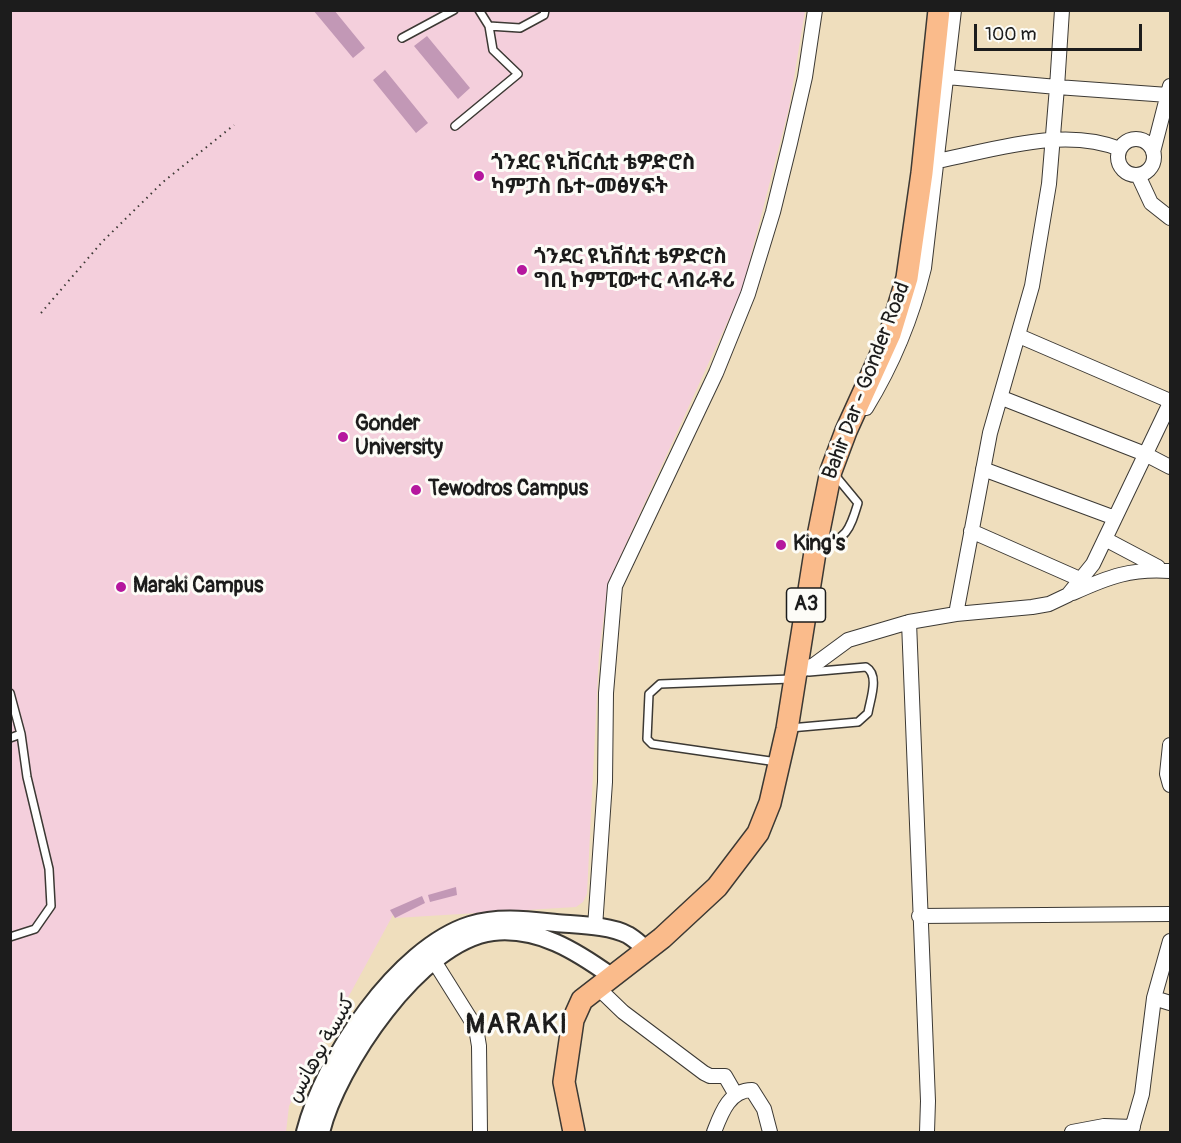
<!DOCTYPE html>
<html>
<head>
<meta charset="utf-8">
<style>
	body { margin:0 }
	#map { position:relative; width:1181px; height:1143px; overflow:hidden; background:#efdebd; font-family:Pangolin,sans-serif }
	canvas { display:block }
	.frame { position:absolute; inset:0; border:12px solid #1c1c1c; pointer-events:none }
	.scale { position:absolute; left:974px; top:24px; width:168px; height:27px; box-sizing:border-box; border:3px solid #1c1c1c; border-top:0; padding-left:8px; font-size:18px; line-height:21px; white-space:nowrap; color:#1c1c1c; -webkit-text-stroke:4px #fdfcf7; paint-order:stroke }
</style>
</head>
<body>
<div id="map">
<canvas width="1181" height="1143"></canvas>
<div class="frame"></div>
<div class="scale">100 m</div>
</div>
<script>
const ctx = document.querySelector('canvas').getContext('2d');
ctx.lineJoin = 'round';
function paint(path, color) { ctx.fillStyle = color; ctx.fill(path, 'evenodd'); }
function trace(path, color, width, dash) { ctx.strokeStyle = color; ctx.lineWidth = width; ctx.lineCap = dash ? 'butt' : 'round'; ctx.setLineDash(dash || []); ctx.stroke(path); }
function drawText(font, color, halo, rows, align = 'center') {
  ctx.font = font + ' Pangolin,"Playpen Sans Arabic","Noto Sans Ethiopic",sans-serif'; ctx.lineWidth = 6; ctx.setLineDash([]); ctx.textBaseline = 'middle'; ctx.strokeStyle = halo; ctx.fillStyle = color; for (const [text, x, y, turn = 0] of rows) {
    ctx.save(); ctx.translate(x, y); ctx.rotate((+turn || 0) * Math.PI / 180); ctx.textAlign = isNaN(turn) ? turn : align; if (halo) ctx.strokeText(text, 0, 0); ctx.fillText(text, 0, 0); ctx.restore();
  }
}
const built = new Path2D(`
	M10,11H805L789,108L742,290L608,583L599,654L587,894L583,902L576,907L395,918L393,915L289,1106L286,1132H11Z`);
const building = new Path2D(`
	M313,10H334L365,48L353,58Z
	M427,36L470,88L458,99L414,46Z
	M385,70L428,123L416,133L373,80Z
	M456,887L457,895L430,902L428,895Z
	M422,896L425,903L395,918L390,910Z`);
const path = new Path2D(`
	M41,313L102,242L163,182L234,125`);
const service = new Path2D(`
	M489,26L520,28L544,15L545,10
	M402,38L454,10
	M455,126L518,74L493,50L489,26L479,10
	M818,546C847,540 850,529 858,503L834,474
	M10,693L21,734
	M790,728L858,722L868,713C870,700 880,675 866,667L809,672
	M10,738L21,734L27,777L49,869L51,906L35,929L10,937
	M777,762L652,744L647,739L649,694L660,684L791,679`);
const minor = new Path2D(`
	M947,77L1057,87L1062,10
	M1118 157a18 18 0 1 1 36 0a18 18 0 1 1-36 0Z
	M1153,152L1170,86
	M937,161C994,150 1064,126 1120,149
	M1138,175L1151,203L1170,218
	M1019,336L1170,401
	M1002,398L1145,454L1170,467
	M866,408C893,364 912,318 924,268L954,10
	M983,469L1115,518
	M971,531L1082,580
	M1105,539L1158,567
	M1073,593C1108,577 1132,568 1170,571
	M956,614L990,433L1032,286L1049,184L1057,87L1168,95
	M909,622L928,1101L927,1132
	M794,673L814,665L848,640L909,622L956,614L1032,607L1049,604L1068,595L1093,564L1170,403
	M1170,745L1167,774L1170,785
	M919,916L1170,914
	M595,927L605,782L606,693L615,586L716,373L748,294L773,212L790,143L805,77L815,10
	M434,961L476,1028L479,1046L480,1132
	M596,986L623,1012L704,1073L710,1076H725L736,1095
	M1154,998L1170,1003
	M714,1132C721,1114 729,1090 752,1090L764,1109L770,1132
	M1072,1132L1104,1126L1133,1127
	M1131,1132L1142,1094L1154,998L1170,941`);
const tertiary = new Path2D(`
	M305,1132C323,1060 397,948 470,925C498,916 528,920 556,923C578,925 609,925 628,935C635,939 641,945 646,949
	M321,1132C337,1067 420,941 493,932C538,927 576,951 611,976`);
const trunk = new Path2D(`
	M574,1132L564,1082L573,1020L582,1000L662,938L717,887L758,833L770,803L787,729L816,546L831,471L846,431L890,334L907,278L922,173L939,10`);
const markers = [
	[479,176,6,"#b5179e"],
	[522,270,6,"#b5179e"],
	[343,437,6,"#b5179e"],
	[416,490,6,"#b5179e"],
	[781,545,6,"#b5179e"],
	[121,587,6,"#b5179e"]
];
const shields = [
	[806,605,39]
];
const shieldNames = [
	["A3",806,605]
];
const poiNames = [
	["ጎንደር ዩኒቨርሲቲ ቴዎድሮስ",491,164],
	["ካምፓስ ቤተ-መፅሃፍት",491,188],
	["ጎንደር ዩኒቨሲቲ ቴዎድሮስ",534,258],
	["ግቢ ኮምፒውተር ላብራቶሪ",534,282],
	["Gonder",355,425],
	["University",355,449],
	["Tewodros Campus",428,490],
	["King's",793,545],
	["Maraki Campus",133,587]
];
const streetNames = [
	["Bahir Dar - Gonder Road",867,381,-69],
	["كنيسة يوهانس",322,1049,-61]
];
const districtNames = [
	["MARAKI",517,1026]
];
paint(built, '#f4cfdc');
paint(building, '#c298b6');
trace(service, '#3c3934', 10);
trace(minor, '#3c3934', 16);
trace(tertiary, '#3c3934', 20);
trace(trunk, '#3c3934', 24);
trace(path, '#3c3934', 2, [1.5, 4.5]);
trace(service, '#fff', 7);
trace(minor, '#fff', 14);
trace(tertiary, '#fff', 16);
trace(trunk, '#fabb8b', 21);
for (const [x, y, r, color] of markers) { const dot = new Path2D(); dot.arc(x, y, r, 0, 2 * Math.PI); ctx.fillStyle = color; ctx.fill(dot); trace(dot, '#fdfcf7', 2); }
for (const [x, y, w] of shields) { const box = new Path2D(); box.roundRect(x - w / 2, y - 17, w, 34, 4.5); ctx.fillStyle = '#fdfcf7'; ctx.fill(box); trace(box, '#1c1c1c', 1.5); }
drawText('bold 20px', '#1c1c1c', null, shieldNames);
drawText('bold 21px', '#1c1c1c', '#fdfcf7', poiNames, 'left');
drawText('21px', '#1c1c1c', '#fdfcf7', streetNames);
ctx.letterSpacing = '1.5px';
drawText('bold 27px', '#1c1c1c', '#fdfcf7', districtNames);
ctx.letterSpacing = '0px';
</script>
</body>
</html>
